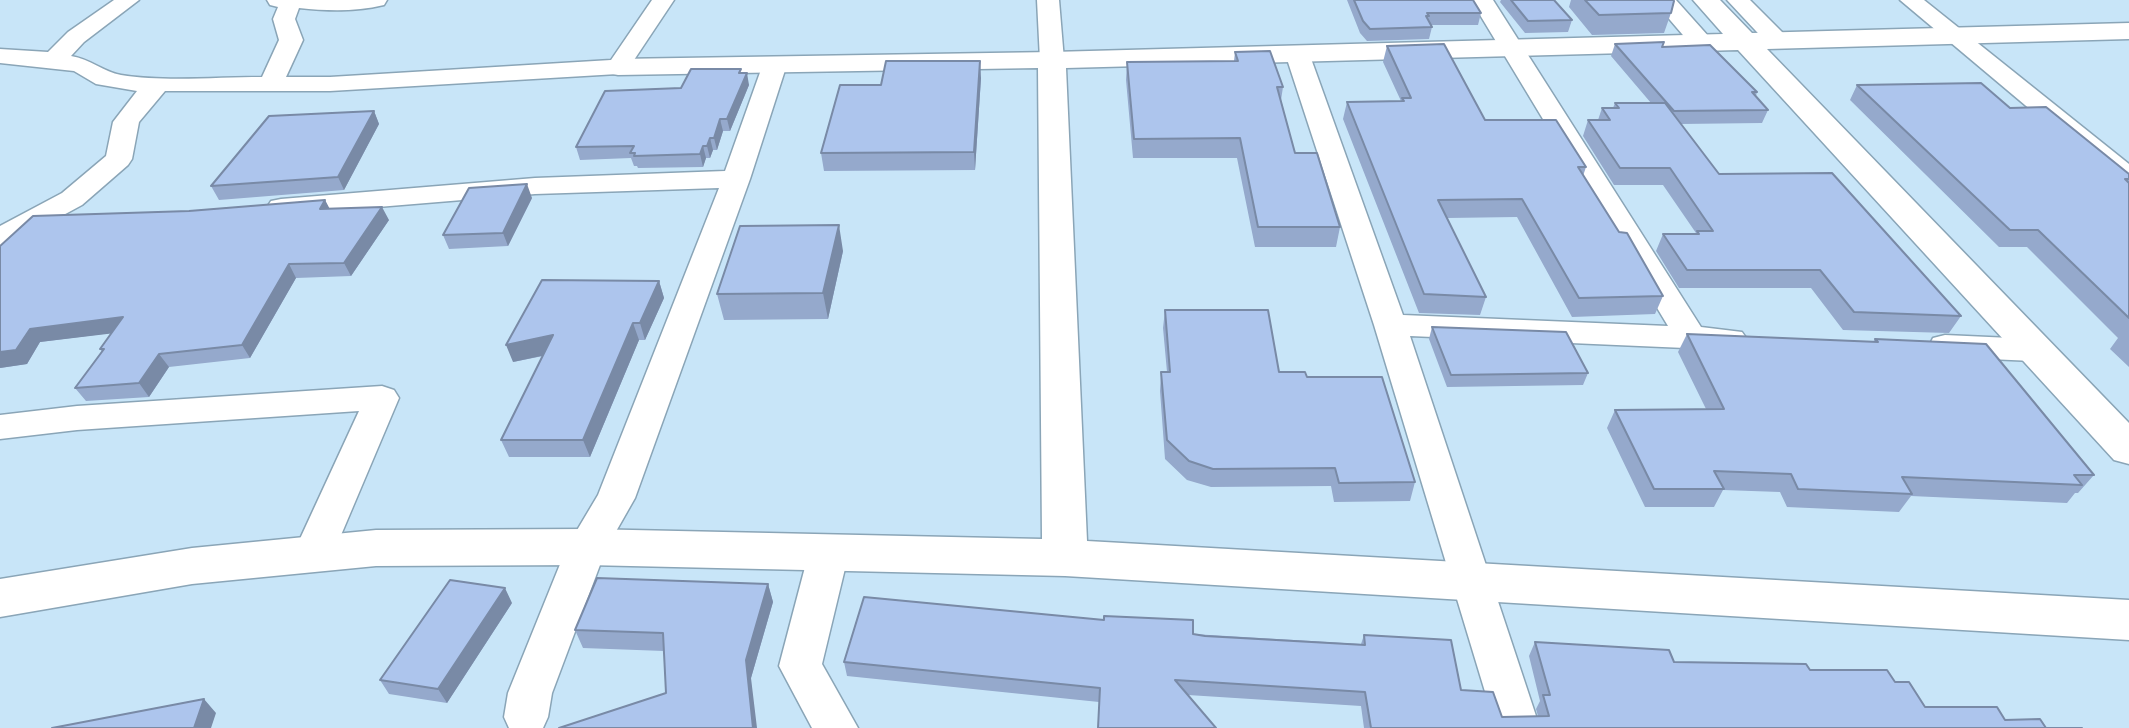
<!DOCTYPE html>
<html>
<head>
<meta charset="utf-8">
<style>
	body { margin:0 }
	canvas { display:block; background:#c8e5f8 }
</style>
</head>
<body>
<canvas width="2129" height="728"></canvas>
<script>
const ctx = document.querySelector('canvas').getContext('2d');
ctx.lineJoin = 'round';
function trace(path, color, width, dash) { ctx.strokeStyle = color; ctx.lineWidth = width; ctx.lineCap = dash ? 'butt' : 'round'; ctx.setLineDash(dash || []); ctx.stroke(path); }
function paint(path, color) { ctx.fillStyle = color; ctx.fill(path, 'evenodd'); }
const street = new Path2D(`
	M114,0H139L84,42L71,56C90,59 104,72 121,75C163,82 219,77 262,77L279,40L273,19L278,7L270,5L267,0H387L384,5C355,12 328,11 299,8L295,19L303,40L286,77H330L611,60L652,0H674L626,72L618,74L330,91H165L139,122L132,159L128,165L82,205L10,244L0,247V226L62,193L106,156L113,122L137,91L96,84L74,71L0,63V49L48,52L68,32Z
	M1037,0H1059L1064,60L1060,65H1044L1040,60Z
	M1471,0H1493L1701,327L1742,332L1747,339L1742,346L1731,350L1410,336L1540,728H1496L1374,325L1285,53L1289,48H1305L1309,53L1403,315L1668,326Z
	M1653,0H1676L1710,38L1714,43L1710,48H1694Z
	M1727,0H1750L1786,36L1790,41L1786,46H1770Z
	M1900,0H1924L2129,164V186L2119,184Z
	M775,57L783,59L787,64L750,179L635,498L606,549L552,693L548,717L543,728H509L504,717L508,693L567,547L598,495L719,188L535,194L281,215L271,213L267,207L271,201L281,199L535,178L725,171L763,64L767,59Z
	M1945,335L2033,339L2045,342L2049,350L2045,358L2033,361L1945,357L1933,354L1929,346L1933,338Z
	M382,386L394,390L399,398L333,554L327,565L313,569L299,565L293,554L359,411L77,430L0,439V415L77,406Z
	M829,537L843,541L849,552L822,664L858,728H812L779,666L809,552L815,541Z`);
const secondary = new Path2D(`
	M1693,0H1720L1752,33L2129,23V39L1767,49L2129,423V464L2114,460L1738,50L1066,68L1087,541L2129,600V640L1065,576L587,565L376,566L192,584L0,617V579L192,548L376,530L587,529L1042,539L1038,68L618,75L608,73L604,67L608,61L618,59L1052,52L1723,34Z`);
const wall = new Path2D(`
	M1347,0H1473L1481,13L1478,25H1431L1432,27L1429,39L1367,41L1360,33Z
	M1501,0H1554L1572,20L1568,32L1525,33L1500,2Z
	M1571,0H1673L1671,13L1664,33L1592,35L1569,7Z
	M1615,44L1662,47L1757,92L1756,96L1768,110L1762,123L1680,124L1719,174L1961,316L1949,333L1843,330L1811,288H1679L1656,251L1663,234L1696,233L1663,185H1614L1583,136L1588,120H1598L1602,108H1613L1615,103H1651L1611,56Z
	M1387,46L1485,120L1586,167L1583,176L1619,232L1663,296L1655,314L1572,317L1517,217L1447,218L1486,297L1480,315L1419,313L1343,119L1347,102L1401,101L1383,62Z
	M1235,52L1283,87L1281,100L1295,153L1340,227L1336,247H1255L1237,158H1133L1126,80L1127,62L1234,61Z
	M742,73L749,85L730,131H723L717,150H713L710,158H706L703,167L638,168L637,166H634L631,158L580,160L576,147L681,88Z
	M981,78L975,170L824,171L821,153L881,85Z
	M1857,85L2010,108L2129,174V367L2110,349L2118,338L2027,247H1999L1850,100Z
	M374,111L379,124L344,190L219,200L211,186Z
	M532,198L508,246L449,249L443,235Z
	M325,200L329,209L389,220L351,276L296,278L250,358L169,367L149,397L86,401L75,388L102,352L100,349L111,333L40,342L27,364L0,368L189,211Z
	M843,251L828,319L724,320L717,294Z
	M659,281L664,298L645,340H639L590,457H509L501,440L543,356L513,362Z
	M1165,310L1279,372L1307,377L1415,482L1410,501L1334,502L1331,486L1211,487L1187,480L1165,459L1160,391L1161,372H1167L1163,328Z
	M1432,327L1588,373L1583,385L1447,387L1429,339Z
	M1687,334L1873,342L1875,339L2094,475L2078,493H2075L2067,503L1911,496L1899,512L1787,507L1780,492L1723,490L1714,507H1645L1607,428L1615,410L1706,409L1678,352Z
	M768,584L773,602L751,678L666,693L664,651L583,648L575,630Z
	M512,603L447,703L389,694L380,680Z
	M1193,634L1361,644L1364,635L1461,690L1502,717L1538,716L1536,709L1540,701L1529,656L1535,642L1674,662L1810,670L1895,682L1925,707L2005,720L2046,728H2082H1364L1361,706L1188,695L1099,702L847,676L844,662Z`);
const shadedWall = new Path2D(`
	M980,61L981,78L975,170L974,152Z
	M747,73L749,85L730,131L727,119Z
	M374,111L379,124L344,190L338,177Z
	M720,119L723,131L717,150L714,138Z
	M710,138L713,150L710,158L707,146Z
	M703,146L706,158L703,167L700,154Z
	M527,184L532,198L508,246L503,233Z
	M325,200L332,213L320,209Z
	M382,207L389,220L351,276L344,263Z
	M839,225L843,251L828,319L823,293Z
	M289,264L296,278L250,358L242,345Z
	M659,281L664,298L645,340L640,323Z
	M123,317L132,331L40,342L27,364L0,368V352L30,329Z
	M633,323L639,340L590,457L583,440Z
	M553,335L560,352L513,362L506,345Z
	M159,354L169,367L149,397L139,383Z
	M768,584L773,602L751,678L757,728H753L746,660Z
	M505,588L512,603L447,703L438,689Z
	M204,699L216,713L211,728H194Z`);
const building = new Path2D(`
	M1354,0H1473L1481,13H1427L1429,16H1426L1432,27L1370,29L1363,21Z
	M1511,0H1554L1572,20L1528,21Z
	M1585,0H1673L1674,1L1671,13L1599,15Z
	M1664,42L1662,47L1710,45L1757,92H1752L1768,110L1674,111L1615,44Z
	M1444,44L1485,120H1556L1586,167H1578L1619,232L1627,233L1663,296L1579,298L1522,199L1438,200L1486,297L1424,294L1347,102L1404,101L1402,98H1411L1387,46Z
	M1270,51L1283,87H1277L1295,153H1317L1340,227H1258L1240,138L1134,139L1127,62L1238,61L1235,52Z
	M886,61H980L974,152L821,153L840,85H881Z
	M691,69H741L739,73H747L727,119H720L714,138H710L707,146H703L700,154L634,156L635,153H630L634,146L576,147L605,91L681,88Z
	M1981,83L2010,108L2046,107L2129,174V179H2125L2129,183V318L2038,230H2010L1857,85Z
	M1615,103H1665L1719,174L1832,173L1961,316L1854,312L1820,270H1687L1663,234H1699L1697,231H1713L1670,168H1620L1588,120H1610L1602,108H1619Z
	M374,111L338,177L211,186L269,116Z
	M527,184L503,233L443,235L469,188Z
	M325,200L320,209L382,207L344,263L289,264L242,345L159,354L139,383L75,388L104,349H100L123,317L30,329L16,350L0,352V246L33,216L189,211Z
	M839,225L823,293L717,294L740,226Z
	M542,280L659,281L640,323H633L583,440H501L553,335L506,345Z
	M1165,310H1268L1279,372H1305L1307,377H1382L1415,482L1339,483L1335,468L1213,469L1189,461L1167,440L1161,372H1170Z
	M1432,327L1566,332L1588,373L1451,375Z
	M1687,334L1878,342L1875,339L1986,344L2094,475H2074L2082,485L1902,477L1912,494L1798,489L1791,474L1714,471L1724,489H1654L1615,410L1724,409Z
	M597,578L768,584L746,660L753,728H559L666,693L663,633L575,630Z
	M450,580L505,588L438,689L380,680Z
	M864,597L1104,620V616L1193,620V634L1205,636L1365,645L1364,635L1451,640L1461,690L1493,692L1502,717L1549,716L1543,695H1550L1535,642L1669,650L1674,662L1806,664L1810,670H1887L1895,682H1909L1925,707H1997L2005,720L2040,719L2046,728H2082H1371L1365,692L1175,680L1216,728H1098L1100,688L844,662Z
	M204,699L194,728H52Z`);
trace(street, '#8aa5b7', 3);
trace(secondary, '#8aa5b7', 3);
paint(street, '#fff');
paint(secondary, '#fff');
paint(wall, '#95a9cc');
paint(shadedWall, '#798aa6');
paint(building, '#adc5ed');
trace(building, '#798aa6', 2);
</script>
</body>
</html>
